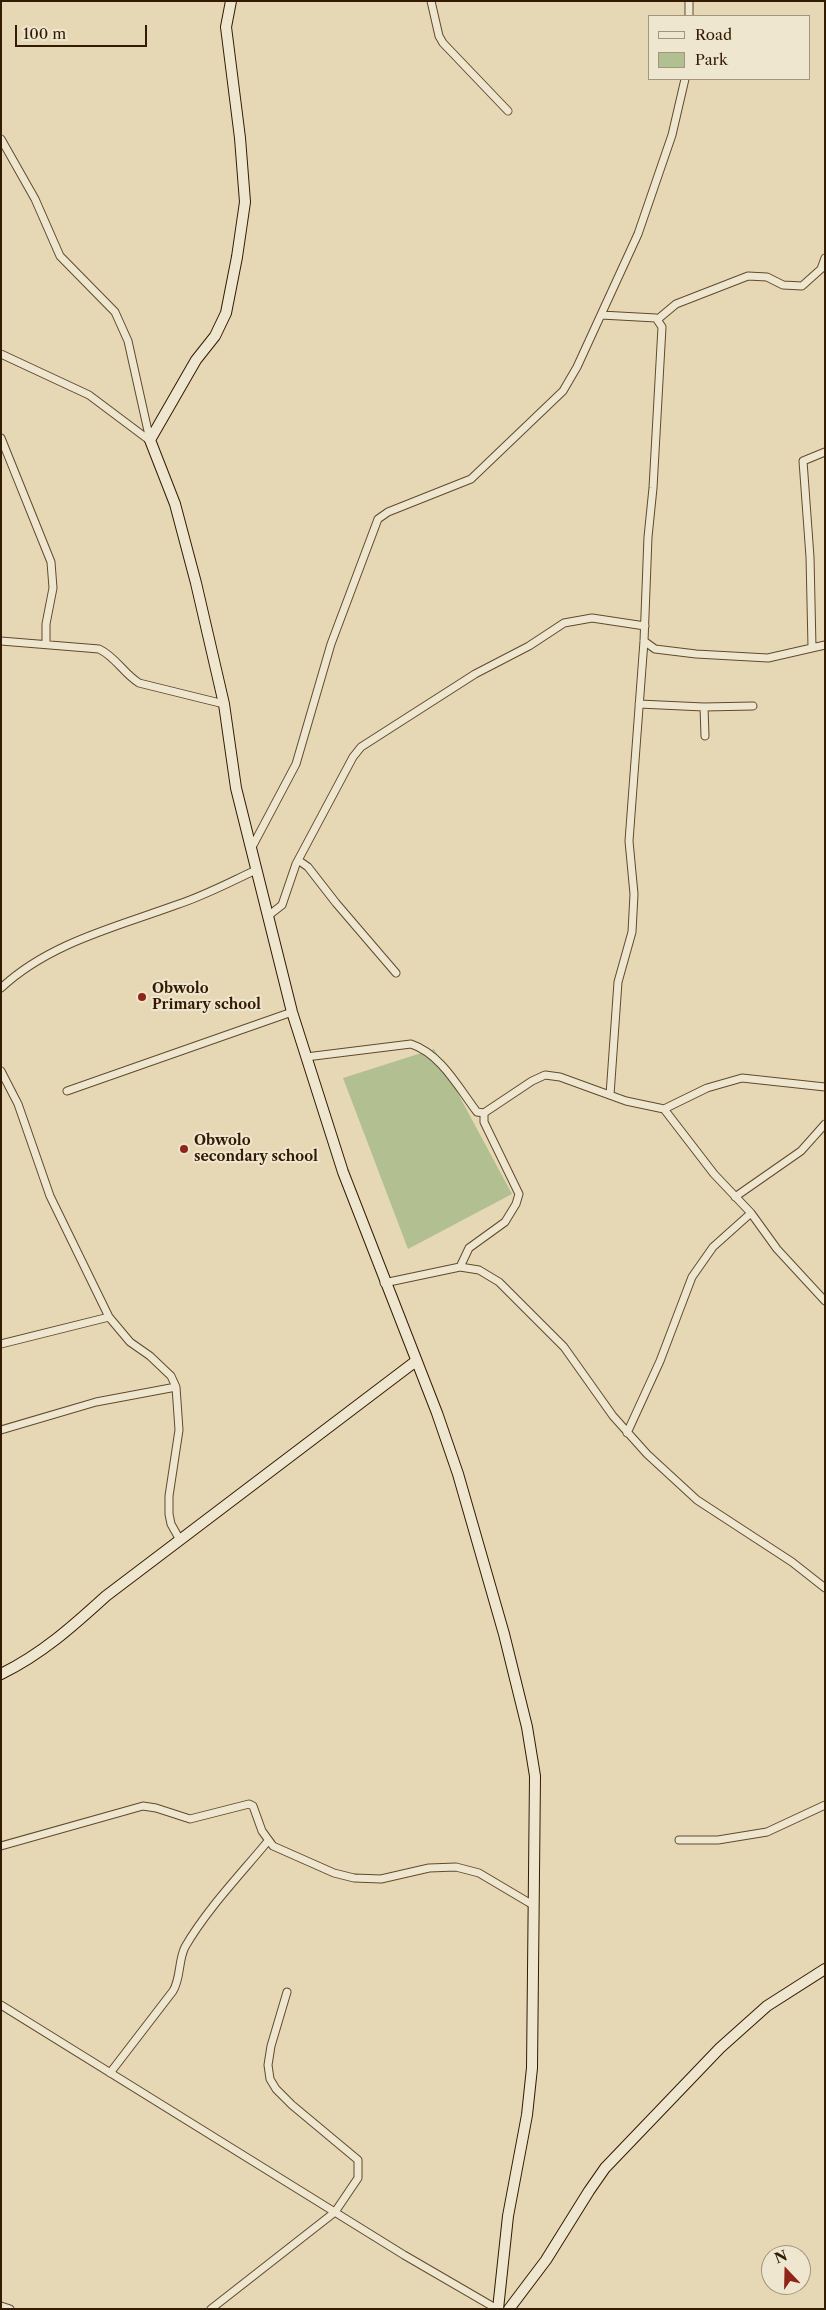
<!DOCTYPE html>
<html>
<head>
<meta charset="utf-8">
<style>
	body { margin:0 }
	#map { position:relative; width:826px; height:2310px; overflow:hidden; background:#e7d8b5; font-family:"Libre Caslon Text",serif }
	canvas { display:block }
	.frame { position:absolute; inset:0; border:2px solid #321b00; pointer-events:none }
	.legend { position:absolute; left:648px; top:15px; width:162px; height:65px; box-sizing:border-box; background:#efe6cf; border:1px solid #a3957c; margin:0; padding:6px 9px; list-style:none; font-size:15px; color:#321b00 }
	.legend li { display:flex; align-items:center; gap:10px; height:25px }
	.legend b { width:25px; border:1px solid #a3957c }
	.north { position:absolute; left:761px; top:2245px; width:50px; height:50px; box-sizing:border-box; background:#efe6cf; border:1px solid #a3957c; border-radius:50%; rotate:339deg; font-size:14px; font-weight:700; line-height:20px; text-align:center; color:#321b00 }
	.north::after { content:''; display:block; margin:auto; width:18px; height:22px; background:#8f2418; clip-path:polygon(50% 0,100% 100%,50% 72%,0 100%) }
	.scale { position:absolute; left:15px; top:25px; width:132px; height:22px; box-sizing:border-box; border:2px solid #321b00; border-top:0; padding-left:6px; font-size:15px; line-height:18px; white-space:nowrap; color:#321b00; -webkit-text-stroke:4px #efe6cf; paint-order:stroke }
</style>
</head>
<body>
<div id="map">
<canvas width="826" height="2310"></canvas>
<div class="frame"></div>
<ul class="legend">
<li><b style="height:6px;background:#efe6cf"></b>Road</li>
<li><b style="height:14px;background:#b2bf90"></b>Park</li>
</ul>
<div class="north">N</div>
<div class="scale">100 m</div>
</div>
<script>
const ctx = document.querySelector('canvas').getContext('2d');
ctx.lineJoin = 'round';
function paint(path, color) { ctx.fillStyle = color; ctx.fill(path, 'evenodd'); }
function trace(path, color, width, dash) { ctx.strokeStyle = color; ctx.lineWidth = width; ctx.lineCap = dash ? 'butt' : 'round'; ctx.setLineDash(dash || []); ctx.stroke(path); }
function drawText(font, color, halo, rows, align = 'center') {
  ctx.font = font + ' "Libre Caslon Text",serif'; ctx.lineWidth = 4; ctx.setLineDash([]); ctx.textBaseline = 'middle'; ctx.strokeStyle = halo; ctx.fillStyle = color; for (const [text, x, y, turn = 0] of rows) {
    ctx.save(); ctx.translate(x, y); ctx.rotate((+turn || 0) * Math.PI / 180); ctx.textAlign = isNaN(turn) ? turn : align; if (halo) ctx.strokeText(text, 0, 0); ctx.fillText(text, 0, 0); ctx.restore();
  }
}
const green = new Path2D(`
	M434,1049L512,1194L408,1249L343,1078Z`);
const street = new Path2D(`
	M431,1L439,36L443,43L508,111
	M689,16V1
	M1,139L35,199L60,256L115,312L128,341L150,440
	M601,315L656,318L662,327L653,488L648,537L644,641L629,841L634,894L632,932L618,982L610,1095
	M658,319L676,304L748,276L767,277L783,285L802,286L821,269L825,258
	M1,354L89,395L149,440
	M1,438L51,562L53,588L46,624V644
	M1,641L99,649C116,657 123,673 139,683L224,704
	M644,641L655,649L696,654L768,658L825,645
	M812,647L810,557L803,461L825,452
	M639,704L704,707L753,706
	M704,707L705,736
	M251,849L296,764L331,644L378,519L388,512L471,479L563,391L577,367L638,234L672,135L685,79
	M298,860L308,867L336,903L396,973
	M268,916L282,905L296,864L353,757L361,747L475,674L529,646L564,623L592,618L645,626
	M1,988C49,943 116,927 176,905C204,896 230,882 256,870
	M306,1057L411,1044C441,1054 458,1087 477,1112L484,1113L532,1081L545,1075L560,1077L626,1101L664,1109L707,1088L742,1078L825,1087
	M1,1071L18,1104L50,1196L109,1317L130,1342L150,1356L171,1376L176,1387L179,1430L169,1496V1514L171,1524L180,1540
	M67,1091L292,1012
	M664,1109L714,1174L751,1213L777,1249L825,1301
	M735,1197L801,1151L825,1124
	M460,1267L469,1248L505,1222L516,1204L519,1194L484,1122V1113
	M384,1283L460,1267L479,1270L499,1282L564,1347L613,1416L647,1454L697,1500L792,1562L825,1588
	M1,1344L109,1317
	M1,1430L96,1402L176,1387
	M627,1433L660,1361L692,1277L713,1247L751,1213
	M679,1840H718L767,1832L825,1805
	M1,1846L143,1806L156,1808L190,1819L249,1804L253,1806L262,1831L273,1846L334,1873L354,1878L381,1879L429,1868L456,1867L479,1873L533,1905
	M1,2005L404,2255L497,2309
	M110,2073L173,1991C181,1978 178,1961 185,1947C207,1909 240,1875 268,1841
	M1,2306L10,2309
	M211,2309L335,2212L358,2178V2160L292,2105L276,2089L270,2079L268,2065L271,2046L287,1992`);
const secondary = new Path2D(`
	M231,1L226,27L240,138L245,202L237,257L226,313L215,336L196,360L150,440L175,504L196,583L224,704L236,788L292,1012L343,1172L437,1413L458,1474L504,1634L527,1727L535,1776L532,2068L527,2115L508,2216L498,2309
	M1,1674C42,1654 73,1626 106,1596L416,1361
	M509,2309L546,2260L589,2191L605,2168L720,2048L767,2006L825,1969`);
const markers = [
	[142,997,5,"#8f2418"],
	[184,1149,5,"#8f2418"]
];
const poiNames = [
	["Obwolo",152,989],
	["Primary school",152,1005],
	["Obwolo",194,1141],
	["secondary school",194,1157]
];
paint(green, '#b2bf90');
trace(street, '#5f4a2d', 9);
trace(secondary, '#321b00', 12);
trace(street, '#efe6cf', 7);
trace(secondary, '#efe6cf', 10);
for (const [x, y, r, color] of markers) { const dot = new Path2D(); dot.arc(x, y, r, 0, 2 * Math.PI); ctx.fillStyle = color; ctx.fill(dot); trace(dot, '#efe6cf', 2); }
drawText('bold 14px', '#321b00', '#efe6cf', poiNames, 'left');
</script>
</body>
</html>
